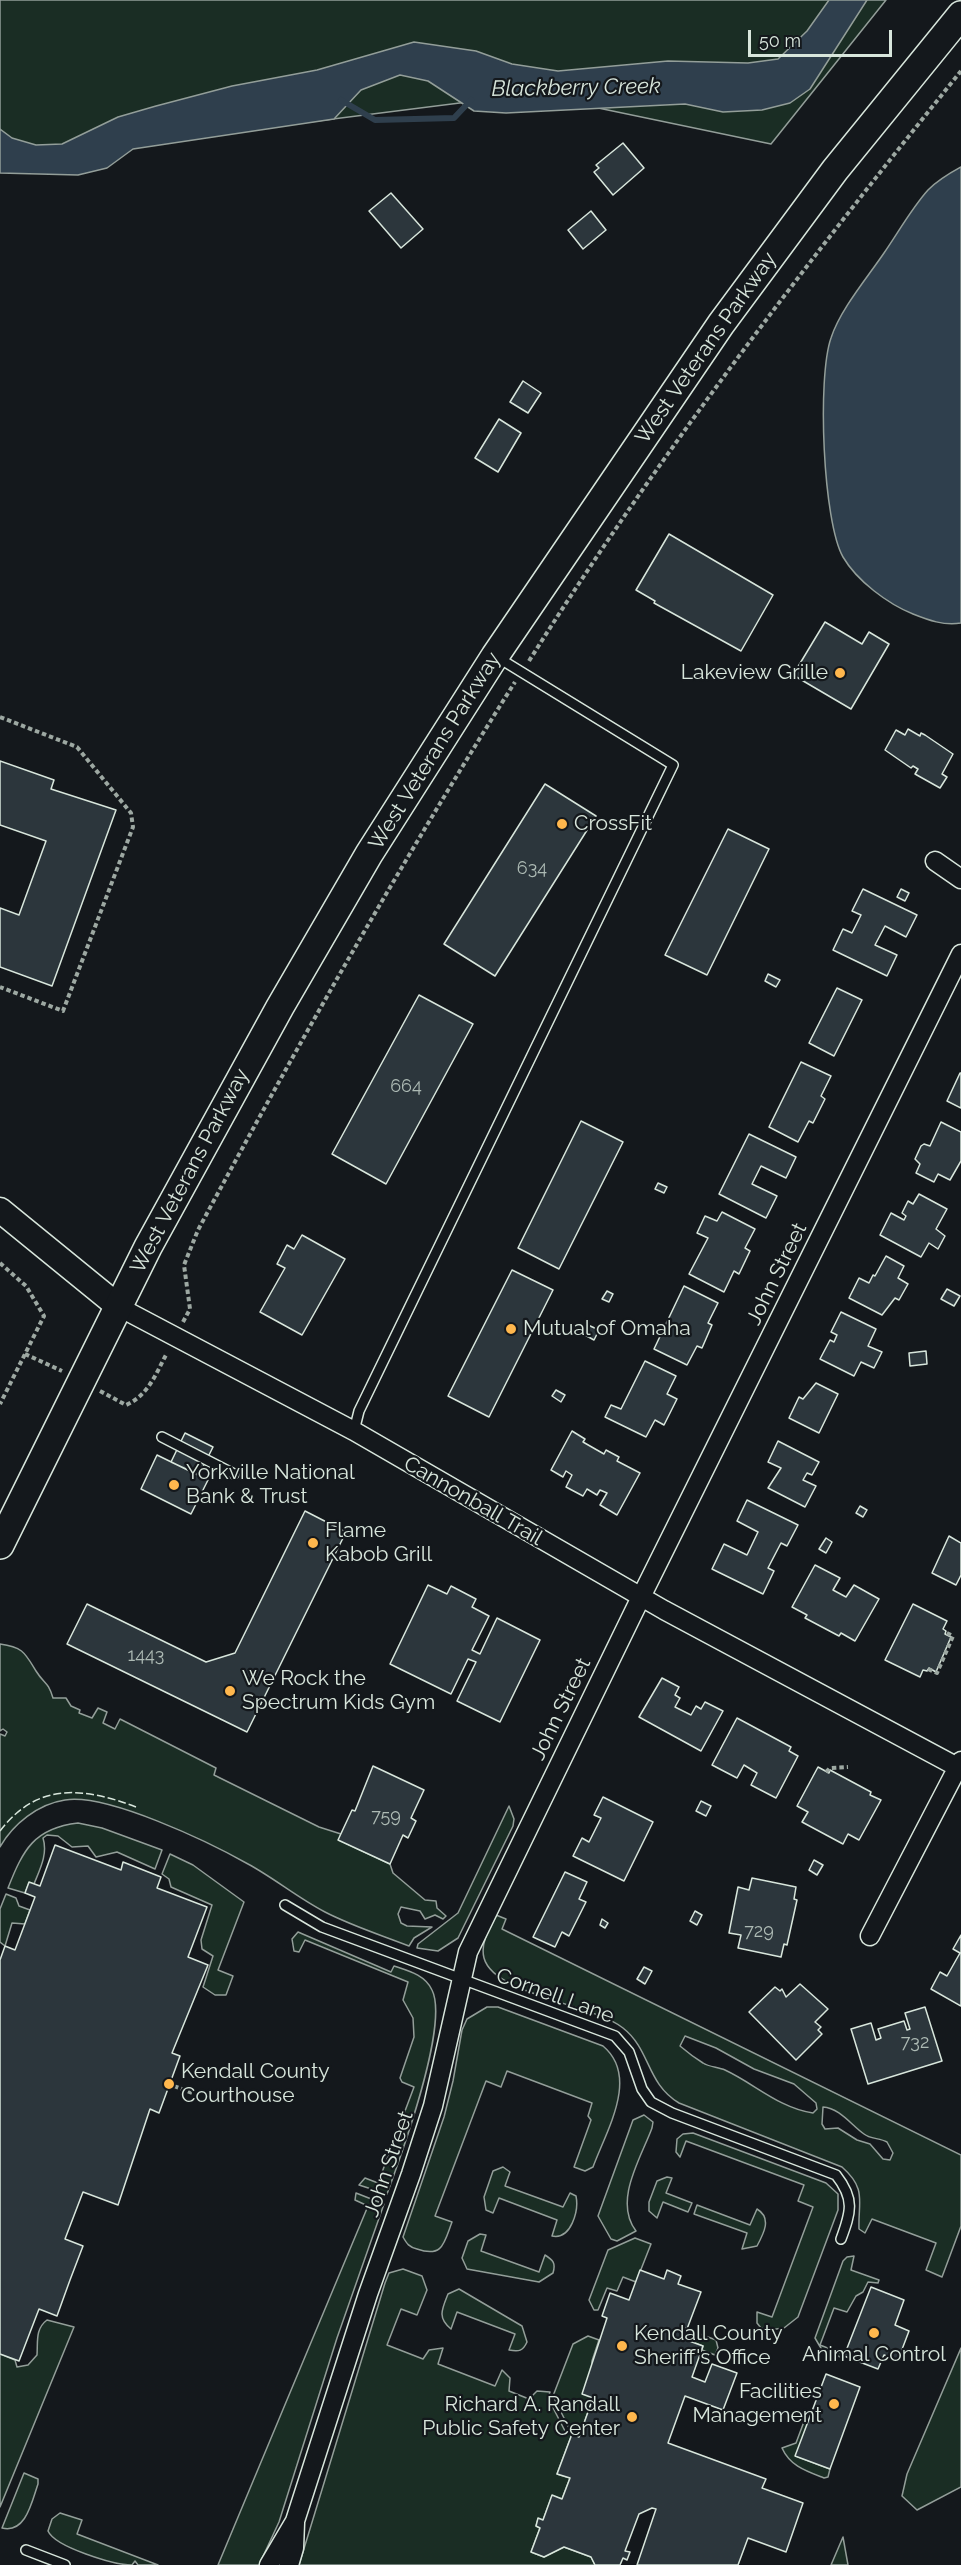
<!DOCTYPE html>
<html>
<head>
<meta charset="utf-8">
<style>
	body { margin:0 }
	#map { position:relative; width:961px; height:2565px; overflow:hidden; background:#14181c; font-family:Raleway,sans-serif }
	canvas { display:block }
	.scale { position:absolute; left:748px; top:30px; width:144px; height:27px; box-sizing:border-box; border:3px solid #d8e6dc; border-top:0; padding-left:8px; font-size:18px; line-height:21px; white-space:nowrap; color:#d8e6dc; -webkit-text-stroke:4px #14181c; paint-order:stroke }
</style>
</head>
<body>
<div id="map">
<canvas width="961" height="2565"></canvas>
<div class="scale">50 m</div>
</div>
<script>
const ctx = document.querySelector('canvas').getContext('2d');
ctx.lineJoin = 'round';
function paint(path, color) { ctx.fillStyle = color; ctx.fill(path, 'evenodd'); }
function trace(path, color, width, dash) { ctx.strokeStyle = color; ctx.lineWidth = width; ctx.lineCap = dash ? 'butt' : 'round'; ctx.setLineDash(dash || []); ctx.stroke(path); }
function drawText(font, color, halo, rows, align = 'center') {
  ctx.font = font + ' Raleway,sans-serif'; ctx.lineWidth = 4.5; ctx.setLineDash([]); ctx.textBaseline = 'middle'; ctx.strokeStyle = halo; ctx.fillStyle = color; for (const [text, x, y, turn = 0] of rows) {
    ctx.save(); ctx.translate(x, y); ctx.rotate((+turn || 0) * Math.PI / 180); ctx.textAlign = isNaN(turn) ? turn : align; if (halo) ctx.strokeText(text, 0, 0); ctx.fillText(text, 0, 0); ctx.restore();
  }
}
const green = new Path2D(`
	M0,0H886L771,144L531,94L0,161Z
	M0,1644C23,1647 25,1653 36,1671C44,1684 48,1681 53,1698H66L71,1706L80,1710L79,1713L92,1718L98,1708L107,1712L103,1723L115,1729L120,1719L216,1768L214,1775L319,1827L341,1834L339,1840L390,1864L393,1873L425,1900L436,1901L437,1908L446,1916L443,1919L435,1915L425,1919L420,1911L401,1907L398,1914L401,1923L407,1926L432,1927L414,1938L409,1946C381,1935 352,1926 325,1912C298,1898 274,1878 248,1864C209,1842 107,1793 65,1800C38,1804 13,1824 0,1847V1734L5,1736L7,1732L3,1729L0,1731Z
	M509,1806L514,1819L513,1826L458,1938L438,1951L417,1948L418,1944L458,1913Z
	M78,1823L102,1828L162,1850L155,1869L117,1852L96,1857L88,1846L72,1847L58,1836L47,1835L43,1838C48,1854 40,1869 34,1884L29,1883L25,1893L8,1888C23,1850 34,1828 78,1823Z
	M170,1854L193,1865L244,1902L218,1970L233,1976L226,1995H215L203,1987L213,1956L202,1949L201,1940L212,1905L171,1887L169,1879L162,1874Z
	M6,1894L16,1898L19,1906L30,1910L25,1924L12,1923L5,1946L0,1942V1909Z
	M496,1915L506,1919L502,1929L961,2155V2226L942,2277L926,2270L936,2243L872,2219L865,2233L859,2229C858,2201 867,2189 842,2167L679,2103C646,2083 651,2050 623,2028C593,2004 494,1995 484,1958C480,1943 490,1927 496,1915ZM685,2036L716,2048L754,2069L794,2084L816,2103L817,2109L813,2113C779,2108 755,2084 725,2070C718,2067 709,2067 703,2063C695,2058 687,2052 680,2046ZM823,2107C840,2108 852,2126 864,2134C870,2139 880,2138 887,2142L893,2153L890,2160L883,2159L870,2144L857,2140L838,2128L825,2129L822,2124Z
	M298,1932L391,1972L394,1966C409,1971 425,1975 432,1990C449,2024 401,2156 387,2194L359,2185L365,2178L378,2183L414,2087L402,2082L400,2078L414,2037L413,2018L403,2000L408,1982L305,1940L299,1952L294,1951L292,1939Z
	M487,2007H498L603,2046C640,2077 606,2131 593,2167L585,2171L574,2167L591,2120L588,2116L592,2103L507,2071L501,2087L486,2081L435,2216L452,2222C444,2243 443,2258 417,2249C409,2247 407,2244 403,2237L444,2117L453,2081L462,2030L467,2019Z
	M644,2115L653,2122L652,2128C641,2158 613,2201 636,2231L617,2241L611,2239L598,2216L633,2120Z
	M693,2133L826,2183L838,2194V2210L798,2317L784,2328L768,2330L761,2328L757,2323V2312L772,2317L813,2207L798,2201L804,2185L686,2141L680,2157L676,2152L677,2139L683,2134Z
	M503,2167L510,2172L505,2186L563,2207L570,2193L576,2196C579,2211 571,2240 552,2236L557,2220L499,2198L493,2213L486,2210L484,2197L493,2171Z
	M667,2177L672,2178L666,2193L692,2203L688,2212L663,2202L657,2218L649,2211V2202L657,2181Z
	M356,2193L384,2204L337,2338L279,2522L259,2565H218L368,2206L355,2200Z
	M697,2205L750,2225L757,2209C772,2218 764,2233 757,2246L742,2249L747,2233L694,2214Z
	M480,2234L486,2235L481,2251L539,2272L545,2255C553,2260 556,2263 553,2273L539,2282L467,2269L462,2258L468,2241Z
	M635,2238L651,2244L636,2282L623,2277L617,2291L607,2288L598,2310H594L589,2300L608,2250Z
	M854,2256L851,2270L879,2280L878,2283L868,2282L863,2292L856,2296L847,2312L834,2308L820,2345L845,2355L843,2358L822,2350L815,2338L843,2261L847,2257Z
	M403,2269L422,2276L427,2290L417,2315L401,2309L387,2345L423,2359L429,2350L443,2348L438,2364L495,2386L502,2370L510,2378L509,2391L529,2399L537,2391L550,2392L548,2398L565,2431L572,2434L557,2474L570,2478L562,2499L552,2496L543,2520L538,2519L536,2526L540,2528L531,2552L544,2557L564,2547L591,2557L595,2565H299L385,2283L389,2273Z
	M459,2289L522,2326L527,2342C523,2351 519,2352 509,2350L515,2334L457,2312L451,2329C437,2318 442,2309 448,2294Z
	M47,2320L74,2327L0,2507V2354L15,2360L17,2367L28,2365L37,2355C38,2342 35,2329 47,2320Z
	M684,2328L716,2340L718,2348L715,2355L702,2350L703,2346L681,2338Z
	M588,2336L599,2340L592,2361L593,2398L581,2432L569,2428L553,2396L573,2344Z
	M961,2348V2487L917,2510L902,2496L907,2474Z
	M805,2419L809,2421L796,2456L830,2469L828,2477L824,2478C806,2471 790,2466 782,2448L796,2443Z
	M24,2473L38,2479V2484C32,2501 26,2534 2,2528Z
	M60,2513L82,2520L77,2534L158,2565H138L135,2561L132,2565C114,2565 55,2547 48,2531L52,2519Z
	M843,2537L848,2565H831Z`);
const water = new Path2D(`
	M829,0H867L810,89L790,103L762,110L723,112L685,104L506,113L474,111L428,81L400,75L361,90L334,119L133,149L107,168L78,175L0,173V129L12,138L36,145L62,144L118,117L156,106L232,86L317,70L414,42L476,51L512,64L558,71L668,61L748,63L778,59L807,31Z
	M961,167V623C944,626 928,620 913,614C888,604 857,581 843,557C823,522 817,378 831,338C840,310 867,278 884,253C898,233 911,209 928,190C937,181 950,173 961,167Z`);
const stream = new Path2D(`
	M341,100L375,120L454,118L471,100`);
const building = new Path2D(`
	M623,143L644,168L613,195L594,172L599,168L596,165Z
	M391,193L423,229L401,248L369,211Z
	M591,211L606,230L583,249L568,230Z
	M523,381L541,393L528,413L510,402Z
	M499,419L521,433L498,472L475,458Z
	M669,534L773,595L741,651L654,603L655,601L636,590Z
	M825,622L862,644L869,632L889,644L851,709L793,675Z
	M908,729L920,736L921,733L925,735L953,754L942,774L947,777L940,788L915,774L918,769L913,766L911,768L885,750L896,730L905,735Z
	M0,761L54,780L51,789L116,810L52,986L0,967V908L19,915L46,841L0,825Z
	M545,784L596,816L495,976L444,944Z
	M728,829L769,849L707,975L665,955Z
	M863,889L917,915L906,937L885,926L875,945L897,955L887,976L833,950L843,929L852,933L861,915L852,911Z
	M901,889L909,893L905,901L897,897Z
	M768,974L780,980L776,987L765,981Z
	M837,988L862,1000L834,1056L809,1043Z
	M419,995L473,1024L386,1184L332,1154Z
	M801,1062L831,1076L821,1096L825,1099L813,1123L809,1121L798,1142L769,1127Z
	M960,1073H961V1108L947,1101Z
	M581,1121L623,1142L559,1269L518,1248Z
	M941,1122L961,1132V1161L950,1180L938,1174L934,1182L916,1173L920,1164L915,1159L921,1146L924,1144L930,1146Z
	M749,1134L796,1157L786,1178L761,1166L752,1184L777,1196L766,1218L719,1194Z
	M658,1183L667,1187L664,1193L655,1189Z
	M919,1194L947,1209L936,1229L945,1236L938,1249L929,1243L921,1257L880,1235L891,1213L904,1220L906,1216L902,1213L908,1201L913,1204Z
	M722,1212L755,1229L745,1248L750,1251L739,1274L734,1271L724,1292L689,1274L708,1238L697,1233L705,1216L717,1221Z
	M302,1235L345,1259L302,1335L260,1312L285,1268L277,1264L287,1245L294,1249Z
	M886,1256L904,1266L898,1278L908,1284L899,1300L895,1298L882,1315L849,1298L859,1278L869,1283L873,1275L875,1276Z
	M512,1270L553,1290L489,1417L448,1396Z
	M684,1286L718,1303L708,1323L712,1325L702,1348L697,1346L687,1365L654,1349Z
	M947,1289L960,1296L954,1306L941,1299Z
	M607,1291L613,1294L609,1302L602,1299Z
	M841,1312L876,1329L868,1346L882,1352L874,1368L861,1362L854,1376L820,1359L830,1340L834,1342L837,1335L831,1332Z
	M588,1325L599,1330L594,1340L583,1334Z
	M926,1351L927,1364L910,1366L909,1353Z
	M645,1361L676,1376L667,1394L677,1399L664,1425L655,1420L646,1437L605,1417L611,1405L621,1409Z
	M816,1383L838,1394L819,1433L789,1418L799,1397L803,1399Z
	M556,1390L565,1395L561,1402L552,1396Z
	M572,1431L585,1439L583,1442L604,1454L606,1450L619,1457L617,1461L640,1473L617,1515L600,1505L607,1493L600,1490L597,1495L587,1489L583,1496L566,1487L572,1475L566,1471L563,1477L551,1470Z
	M185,1433L213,1447L199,1475L171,1462Z
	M778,1441L819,1462L812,1475L807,1473L803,1480L816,1486L805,1507L768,1488L781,1468L768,1462Z
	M157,1455L208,1480L191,1514L141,1489Z
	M747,1500L798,1525L787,1546L781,1543L768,1568L774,1571L763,1594L712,1569L724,1544L747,1555L758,1532L737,1521Z
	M860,1506L867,1510L863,1517L856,1513Z
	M305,1511L346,1532L247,1732L67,1644L87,1604L206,1662L235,1653Z
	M949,1536L961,1543V1575L956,1585L932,1573Z
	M826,1538L832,1542L826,1553L819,1549Z
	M815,1565L840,1578L833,1590L846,1597L854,1585L879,1599L855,1641L841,1633L839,1636L805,1618L807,1615L792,1607Z
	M428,1585L447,1594L451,1586L476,1599L472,1607L489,1616L472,1650L480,1654L497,1618L540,1640L500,1722L457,1701L476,1662L468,1659L451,1694L390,1664Z
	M913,1604L947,1621L943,1629L946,1631L945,1634L951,1637L936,1672L929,1668L927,1671L923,1670L920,1677L885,1660Z
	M662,1678L679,1687L675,1695L680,1698L675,1707L691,1715L696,1706L701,1709L705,1702L723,1711L701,1751L639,1717Z
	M737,1718L791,1747L789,1751L798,1756L776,1798L751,1785L757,1773L744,1765L737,1778L712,1765Z
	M373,1766L424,1790L411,1818L416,1821L408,1838L403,1835L390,1864L338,1840L352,1810L355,1811Z
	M818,1767L829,1773L830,1770L871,1792L870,1795L881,1800L859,1840L848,1834L843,1844L802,1822L808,1812L797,1806Z
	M603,1797L653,1822L624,1881L573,1856L582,1838L589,1842L601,1818L594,1815Z
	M701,1801L711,1806L706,1816L696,1811Z
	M55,1845L121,1870L123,1862L161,1877L157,1888L207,1907L188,1957L208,1965L172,2053L180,2056L159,2113L150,2109L118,2205L83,2192L65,2239L83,2246L70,2280L57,2316L39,2309L19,2361L0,2354V1960L5,1946L15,1950L35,1897L25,1893L29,1882L40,1886Z
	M814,1860L823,1865L817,1875L809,1870Z
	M565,1872L587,1882L579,1899L586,1902L569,1936L562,1932L555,1947L533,1937Z
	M752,1878L796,1887L794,1899L797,1900L787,1945L784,1944L781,1957L738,1948L741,1935L729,1933L738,1887L749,1890Z
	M695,1911L702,1915L697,1925L690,1921Z
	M602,1919L608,1923L605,1928L600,1925Z
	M961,1935V2006L931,1989L940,1972L947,1976L960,1953L953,1949Z
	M644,1967L652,1971L645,1984L637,1979Z
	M800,1984L828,2009L815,2022L821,2027L818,2030L822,2034L796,2060L749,2012L775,1987L780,1991L782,1989L786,1997Z
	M925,2007L942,2061L868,2084L851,2029L871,2023L876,2040L881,2038L878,2029L904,2021L907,2030L910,2029L905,2013Z
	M640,2270L664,2279L667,2270L681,2276L678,2284L701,2292L687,2329L684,2328L681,2338L703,2346L692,2377L705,2382L712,2364L737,2373L723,2410L685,2396L668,2443L766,2479L762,2488L803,2503L786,2552L748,2538L738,2565H637L656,2509L652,2508L639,2514L625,2551L630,2552L627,2560L623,2558L620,2565H595L591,2557L564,2547L544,2557L531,2552L540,2528L536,2526L538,2518L543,2520L552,2495L562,2499L570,2478L557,2474L572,2434L579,2437L593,2398L582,2394L607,2318L602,2316L610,2293L629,2300Z
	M871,2287L904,2300L895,2325L909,2331L898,2360L884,2355L878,2369L844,2356Z
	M826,2374L860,2387L830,2469L795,2456Z`);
const path = new Path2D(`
	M529,661C659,454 808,261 961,71
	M0,717L77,747L131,813L133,827L63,1011L0,987
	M0,1263L26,1286L44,1316L0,1404
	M183,1322L190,1309L184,1265L198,1230C298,1044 402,861 515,682
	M25,1354L62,1371
	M100,1391L126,1405C149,1395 156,1373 167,1353
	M928,1669L937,1673L953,1636L945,1632
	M826,1772L830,1768L848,1767
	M174,2086L192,2093`);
const service = new Path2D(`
	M354,1431L359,1411L673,765L497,657
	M162,1437L234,1474
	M285,1905L322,1927L615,2036L629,2052L642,2089L651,2102L672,2113L836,2175C855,2199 851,2212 841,2239
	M26,2550L65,2565`);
const minor = new Path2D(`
	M935,861L961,879
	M119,1307L354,1431L664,1610L961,1769
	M870,1936L961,1761
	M269,2565L295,2521L368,2294L411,2174L433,2106L468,1952L641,1597L961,954
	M289,2565L294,2548L295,2523`);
const secondary = new Path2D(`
	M0,1210L119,1307`);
const primary = new Path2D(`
	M0,1545L148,1247L280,1007L369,854L495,656L721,324L835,170L961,15`);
const fence = new Path2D(`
	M0,1831C37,1782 84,1787 136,1807`);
const markers = [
	[840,673,6,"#ffb74d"],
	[562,824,6,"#ffb74d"],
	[511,1329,6,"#ffb74d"],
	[174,1485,6,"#ffb74d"],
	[313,1543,6,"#ffb74d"],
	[230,1691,6,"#ffb74d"],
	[169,2084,6,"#ffb74d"],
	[874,2333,6,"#ffb74d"],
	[622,2346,6,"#ffb74d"],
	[834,2404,6,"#ffb74d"],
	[632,2417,6,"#ffb74d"]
];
const numberNames = [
	["634",532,869],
	["664",406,1087],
	["1443",146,1656],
	["759",386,1817],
	["729",759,1932],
	["732",915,2043]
];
const streetNames = [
	["West Veterans Parkway",706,348,-55],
	["West Veterans Parkway",435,751,-58],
	["West Veterans Parkway",190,1171,-62],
	["John Street",777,1274,-64],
	["Cannonball Trail",473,1501,30],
	["John Street",561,1709,-64],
	["Cornell Lane",555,1996,20],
	["John Street",389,2164,-71]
];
const poiNames = [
	["Lakeview Grille",828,673,"right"],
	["CrossFit",574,824],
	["Mutual of Omaha",523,1329],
	["Yorkville National",186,1473],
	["Bank & Trust",186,1497],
	["Flame",325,1531],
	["Kabob Grill",325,1555],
	["We Rock the",242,1679],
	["Spectrum Kids Gym",242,1703],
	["Kendall County",181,2072],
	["Courthouse",181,2096],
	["Kendall County",634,2334],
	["Sheriff's Office",634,2358],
	["Animal Control",874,2355,"center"],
	["Facilities",822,2392,"right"],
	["Management",822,2416,"right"],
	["Richard A. Randall",620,2405,"right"],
	["Public Safety Center",620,2429,"right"]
];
const waterNames = [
	["Blackberry Creek",576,88,-1]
];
paint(green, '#1a2d24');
trace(green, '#939e99', 1.5);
paint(water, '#2f3f4d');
trace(water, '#939e99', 1.5);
trace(stream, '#2f3f4d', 6);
paint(building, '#2c363c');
trace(building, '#d8e6dc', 1.5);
trace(service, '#d8e6dc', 12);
trace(minor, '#d8e6dc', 21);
trace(secondary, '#d8e6dc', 27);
trace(primary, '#d8e6dc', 30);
trace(path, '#9da8a2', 4, [4.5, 3]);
trace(service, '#14181c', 9);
trace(minor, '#14181c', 18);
trace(secondary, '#14181c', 24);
trace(primary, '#14181c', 27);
trace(fence, '#d8e6dc', 1.5, [8, 3]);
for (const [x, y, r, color] of markers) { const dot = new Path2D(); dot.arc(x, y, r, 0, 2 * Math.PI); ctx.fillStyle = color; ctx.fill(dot); trace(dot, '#14181c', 2); }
drawText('18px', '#adbab4', null, numberNames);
drawText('21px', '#d8e6dc', '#14181c', streetNames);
drawText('21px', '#d8e6dc', '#14181c', poiNames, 'left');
drawText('italic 22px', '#d8e6dc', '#14181c', waterNames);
</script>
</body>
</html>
